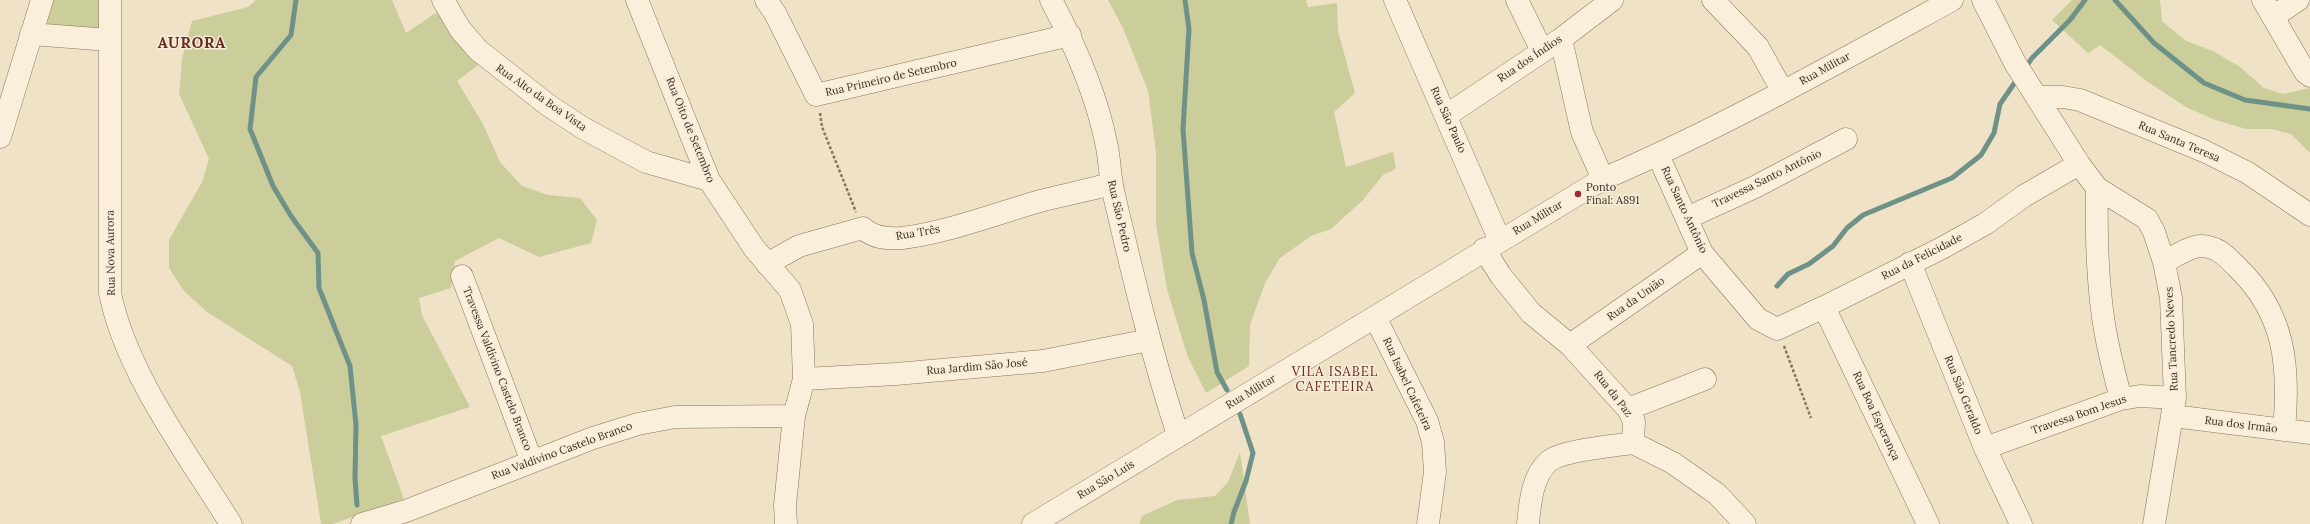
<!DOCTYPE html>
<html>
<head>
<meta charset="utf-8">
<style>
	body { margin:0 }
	canvas { display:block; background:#f0e2c7 }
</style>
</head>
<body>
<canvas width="2310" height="524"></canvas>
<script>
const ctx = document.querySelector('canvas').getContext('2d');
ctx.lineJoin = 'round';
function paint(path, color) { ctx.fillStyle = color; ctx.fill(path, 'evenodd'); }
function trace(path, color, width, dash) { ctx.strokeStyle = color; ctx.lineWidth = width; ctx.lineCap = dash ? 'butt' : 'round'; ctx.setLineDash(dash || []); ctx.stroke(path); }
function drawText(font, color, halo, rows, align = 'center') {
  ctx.font = font + ' Lora,serif'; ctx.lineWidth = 3; ctx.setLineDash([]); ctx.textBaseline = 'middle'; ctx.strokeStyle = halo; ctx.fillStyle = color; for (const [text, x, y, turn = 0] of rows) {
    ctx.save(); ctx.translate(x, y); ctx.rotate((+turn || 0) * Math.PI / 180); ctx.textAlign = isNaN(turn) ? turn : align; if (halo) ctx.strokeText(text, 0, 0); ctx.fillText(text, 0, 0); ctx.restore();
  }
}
const green = new Path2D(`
	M53,0H101L102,33L44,27Z
	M256,0H392L406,33L437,12L447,28L481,63L457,81L483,124L500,162L522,186L548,195L580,198L597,220L591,243L539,257L499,238L455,261L451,288L419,298L422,315L470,407L381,436L404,499L333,524H321L300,392L292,366L207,312L184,291L169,268V240L202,182L209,159L179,94L182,59L192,21L248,7Z
	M1108,0H1306L1308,7L1337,3L1338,31L1355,93L1334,112L1346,167L1393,152L1396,169L1383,175L1363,200L1331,229L1311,236L1280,258L1265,283L1250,325L1249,366L1206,393L1187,355L1167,289L1156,225V152L1148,91L1123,28Z
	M2072,0H2160L2162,21L2186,41L2213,51L2240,67L2264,88L2283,94L2310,88V153L2291,134L2271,129H2246L2215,120L2186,107L2148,82L2100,45L2088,53L2052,20Z
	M1240,452L1250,524H1139L1142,516L1177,500L1215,496L1228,482Z`);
const stream = new Path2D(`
	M296,0L291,35L256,77L250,129L273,186L291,216L318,253L319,288L350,366L356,425L355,478L357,505
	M1185,0L1189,29L1183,129L1192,253L1204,300L1217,372L1227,390
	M2115,0L2154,43L2204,83L2245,100L2310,109
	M2025,68L2032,58L2070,20L2085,0
	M1777,286L1788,274L1809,264L1833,246L1847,228L1863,215L1952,178L1981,155L1994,133L2000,104L2018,78
	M1231,524L1234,512L1246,481L1253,453L1240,414`);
const path = new Path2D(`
	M820,113L822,127L856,212
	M1784,346L1811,418`);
const minor = new Path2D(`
	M110,0V293C126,373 188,455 231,524
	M443,0L460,29L478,50L548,105L583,128L646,162L709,180
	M637,0L709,180L754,248L790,290L802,324L804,379L794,416L785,505L786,524
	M766,0L775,13L816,95L1070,35
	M1051,0C1076,47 1097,95 1107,147C1110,163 1110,179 1114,195C1133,276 1152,356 1178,435
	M1395,0L1500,241
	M1517,0L1542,51
	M1713,0L1758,47L1783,92
	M1983,0L2015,63L2079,164L2097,188L2147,219L2154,232L2164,262L2171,298L2175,398L2154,524
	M2263,0L2305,72L2310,76
	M2273,17L2298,0
	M31,34L109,40
	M1561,39L1582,132L1603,179
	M2037,97H2063L2080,100L2204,151L2248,173L2310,215
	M1447,115L1561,39L1612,0
	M0,137L42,0
	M1658,155L1702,253L1758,319L1777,329L1824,307L1942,248L1985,224L2024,196L2079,164
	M2097,188C2096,235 2097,283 2105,330C2109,353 2115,376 2121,399
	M1687,218L1755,187L1846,139
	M1484,249L1501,276L1531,313L1570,345L1628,409L1634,421L1633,443L1673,463L1717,494L1745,524
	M2164,262C2174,257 2190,246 2201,246C2217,246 2226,256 2237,267C2285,313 2290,366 2284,430
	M1910,263L1985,448L2021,524
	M767,264L799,246L863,228C873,238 887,239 902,238C949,232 995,214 1040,201C1064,195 1088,190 1111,184
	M462,276L532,462
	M1824,307L1928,524
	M1375,317L1427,421L1433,442L1435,472L1428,524
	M1570,345L1702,253
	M804,379L896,374L1043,361L1149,340
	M1628,409L1705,379
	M2173,416L2310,433
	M1985,448L2121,399L2140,396L2175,398
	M362,524L406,511L593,438L638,424L675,417L794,416
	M1033,524L1603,179C1723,127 1837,63 1952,0
	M1528,524C1530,503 1532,476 1549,461C1563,450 1615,446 1633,443`);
const markers = [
	[1578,194,4,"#9c2a30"]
];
const streetNames = [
	["Rua dos Índios",1530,59,-34],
	["Rua Militar",1825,69,-29],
	["Rua Primeiro de Setembro",891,78,-13],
	["Rua Alto da Boa Vista",541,98,35],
	["Rua São Paulo",1448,120,66],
	["Rua Oito de Setembro",690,130,68],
	["Rua Santa Teresa",2179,142,23],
	["Travessa Santo Antônio",1767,179,-26],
	["Rua Santo Antônio",1684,210,65],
	["Rua São Pedro",1119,216,77],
	["Rua Militar",1538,218,-31],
	["Rua Três",918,233,-10],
	["Rua Nova Aurora",111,253,-91],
	["Rua da Felicidade",1922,257,-27],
	["Rua da União",1636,299,-35],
	["Rua Tancredo Neves",2172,339,-93],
	["Rua Jardim São José",977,367,-5],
	["Travessa Valdívino Castelo Branco",497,369,69],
	["Rua Isabel Cafeteira",1407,384,65],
	["Rua Militar",1251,392,-31],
	["Rua da Paz",1613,394,52],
	["Rua São Geraldo",1963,395,68],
	["Travessa Bom Jesus",2079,415,-19],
	["Rua Boa Esperança",1876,416,65],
	["Rua dos Irmão",2241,425,7],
	["Rua Valdívino Castelo Branco",562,451,-20],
	["Rua São Luís",1106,480,-31]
];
const poiNames = [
	["Ponto",1586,188],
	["Final: A891",1586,201]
];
const quarterNames = [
	["VILA ISABEL",1335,372],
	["CAFETEIRA",1335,387]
];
const districtNames = [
	["AURORA",192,44]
];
paint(green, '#cbce9a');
trace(stream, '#6e9288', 5);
trace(minor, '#8c735c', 23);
trace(path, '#8c735c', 2.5, [3, 2]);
trace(minor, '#faefdb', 22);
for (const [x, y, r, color] of markers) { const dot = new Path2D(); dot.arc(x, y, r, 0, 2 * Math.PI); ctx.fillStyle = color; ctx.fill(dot); trace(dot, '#f7ecd7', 1.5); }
drawText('11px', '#3c2c20', '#f7ecd7', streetNames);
drawText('11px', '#3c2c20', '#f7ecd7', poiNames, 'left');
ctx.letterSpacing = '1px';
drawText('13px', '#6a2a1e', '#f7ecd7', quarterNames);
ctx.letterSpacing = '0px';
ctx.letterSpacing = '1px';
drawText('bold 15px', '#6a2a1e', '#f7ecd7', districtNames);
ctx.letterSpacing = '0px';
</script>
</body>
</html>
